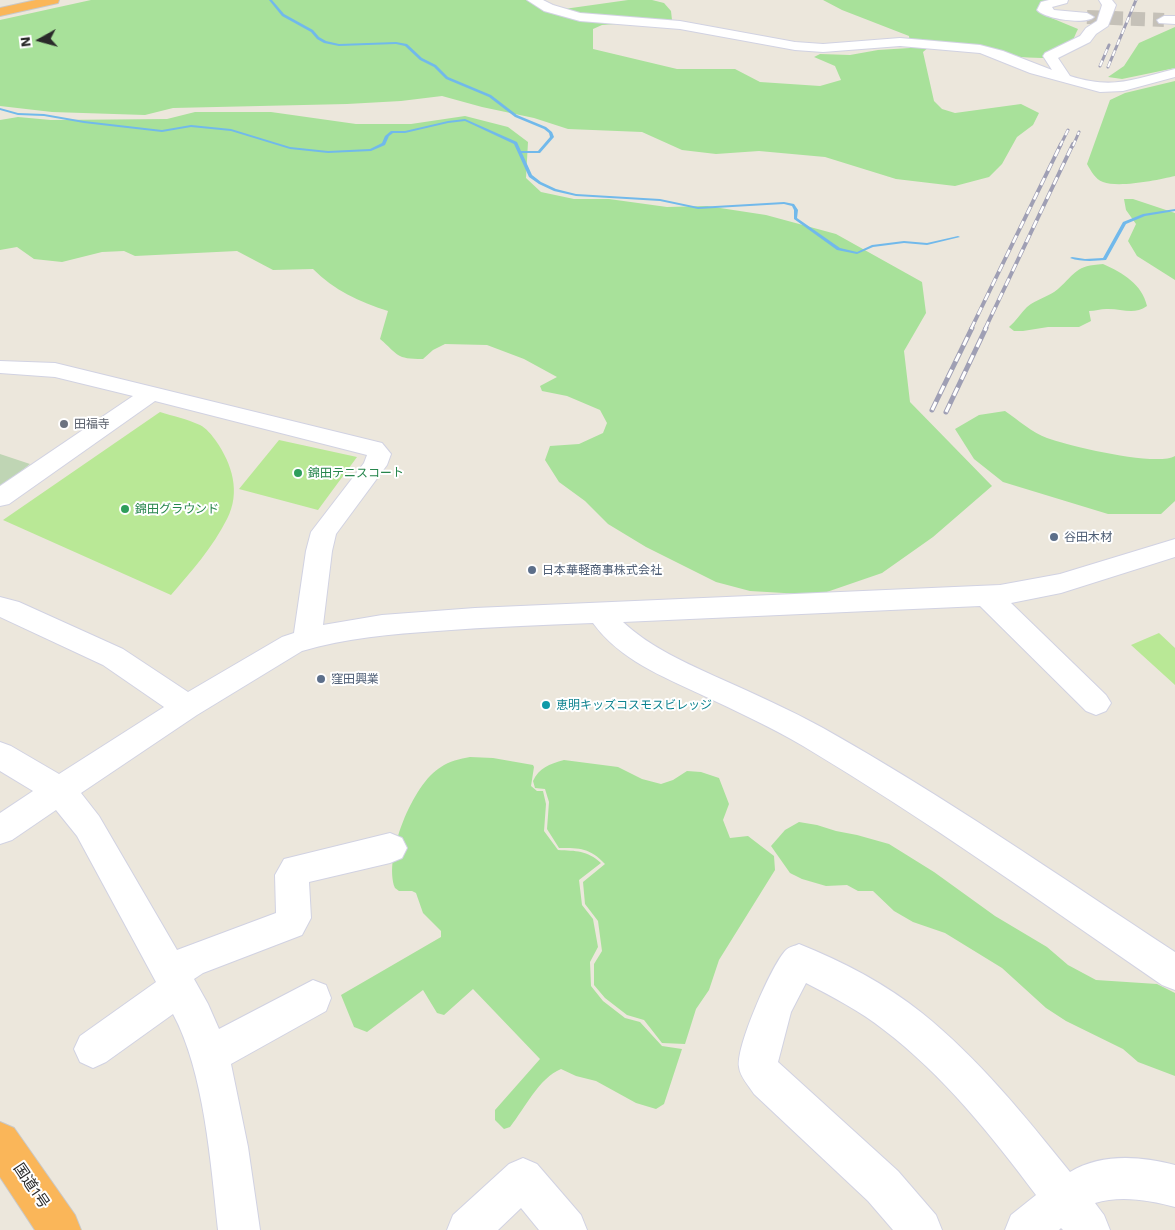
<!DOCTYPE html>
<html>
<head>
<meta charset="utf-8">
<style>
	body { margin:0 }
	#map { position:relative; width:1175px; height:1230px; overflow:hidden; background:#ece7dc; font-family:"Work Sans",sans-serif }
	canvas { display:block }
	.north { position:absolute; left:15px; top:15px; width:50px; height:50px; -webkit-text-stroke:4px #fff; paint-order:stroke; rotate:263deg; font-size:14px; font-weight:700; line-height:20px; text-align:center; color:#2a2a2a }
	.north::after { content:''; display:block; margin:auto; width:18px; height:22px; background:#2a2a2a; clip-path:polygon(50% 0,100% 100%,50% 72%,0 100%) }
</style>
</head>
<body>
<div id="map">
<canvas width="1175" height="1230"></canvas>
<div class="north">N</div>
</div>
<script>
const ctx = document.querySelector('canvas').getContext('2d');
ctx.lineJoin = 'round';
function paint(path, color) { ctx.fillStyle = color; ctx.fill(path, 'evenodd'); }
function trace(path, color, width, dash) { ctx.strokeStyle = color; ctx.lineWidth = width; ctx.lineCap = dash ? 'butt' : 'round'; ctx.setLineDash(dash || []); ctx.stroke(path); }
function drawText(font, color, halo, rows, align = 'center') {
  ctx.font = font + ' "Work Sans","Noto Sans JP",sans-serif'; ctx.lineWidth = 4; ctx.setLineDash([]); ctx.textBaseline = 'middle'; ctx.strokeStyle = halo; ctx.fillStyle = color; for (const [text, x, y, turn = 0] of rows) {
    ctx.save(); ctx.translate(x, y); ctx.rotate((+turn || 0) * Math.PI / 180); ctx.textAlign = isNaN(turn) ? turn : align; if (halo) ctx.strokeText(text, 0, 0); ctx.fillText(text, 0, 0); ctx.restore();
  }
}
const green = new Path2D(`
	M91,0H527L557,10L628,0H652L664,3L671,11L672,20L602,25L593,29V49L677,69H735L760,82L820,86L841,80L835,66L814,57L820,54L850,55L878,50L910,48L909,36L842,10L823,0H1049L1039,11L1049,17L1078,29C1073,39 1070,51 1059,56C1043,63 951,49 929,47L923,52L934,101L942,109L955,113L1021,104L1039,113L1033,125L1017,137L1002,164L989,177L955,186L896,179L825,157L759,151L716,154L682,150L642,132L568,129L534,118L482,107L442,96L401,101L347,104L173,108L145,115L52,112L0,106V20Z
	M1175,27V68L1122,79L1108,77L1124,66L1139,43Z
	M1175,81V176C1158,180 1119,188 1103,182C1095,179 1091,171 1087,164L1110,100L1125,93Z
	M195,112H271L356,124H411L465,116L508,127L528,142L526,178L541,192L574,199H609L667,207L707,206L766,215L836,234L922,282L926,313L904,351L910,402L992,486L933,537L882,573L818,595L750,591L716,582L646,547L608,524L585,501L559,482L545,460L550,446L579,444L603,433L607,423L600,410L567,396L542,391L540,386L557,377L524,359L487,345L445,344L433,350L423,359C395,359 399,355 380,339L388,311C359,302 334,290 313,269L273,270L237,251L135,256L124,251L102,252L62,262L34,259L17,247L0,250V120L18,117L51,120L167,119Z
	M1124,199H1133L1175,213V280L1137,256L1128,241L1136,224L1126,210Z
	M1103,264C1123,273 1142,284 1147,306C1133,316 1121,308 1106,309C1101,309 1095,311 1089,311L1091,321L1079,327H1048L1023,331H1014L1009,327C1016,321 1021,313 1027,307C1036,299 1049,297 1058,289C1077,272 1075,266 1103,264Z
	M1005,411C1018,420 1033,433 1047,438C1069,446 1156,467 1175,456V501L1161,514H1108L1003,482L974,459L955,429L979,415Z
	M470,757L493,758L533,765L534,767L531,786L537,791H543L546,804L544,831L558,850C576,851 587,850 601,863L579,880L582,905L593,919L598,947L590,962L591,986L603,1001L625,1018L640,1022L662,1046L682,1049L664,1104L656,1109L636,1103L596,1081L576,1076L561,1069C539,1078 525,1108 510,1127L504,1129L495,1120V1110L540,1059L473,989L444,1015L437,1013L423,990L367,1032L354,1027L341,995L441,937V931L423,913L416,893L412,891H399L395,888C383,857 413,783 441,767C449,761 460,759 470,757Z
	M564,760L618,767L642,779L661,784L673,780L687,771L701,772L719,778L729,804L723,820L730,838L748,836L774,856L775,870L719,960L709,990L696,1009L685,1044L662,1043L644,1020L627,1015L605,998L594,985V964L602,951L598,921L585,904L583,882L605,864C590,848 580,848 559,848L547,829L549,802L545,789L535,788L533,781C539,768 549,764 564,760Z
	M799,822L817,825L836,831L857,835L889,844L934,872L995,916L1047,947L1068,965L1096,980L1157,984L1175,993V1076L1138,1062L1123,1049L1066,1021L1046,1008L1002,968L945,933L913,922L894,911L873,891H858L847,885L826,886L802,879L790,873L771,846L785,830Z`);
const cemetery = new Path2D(`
	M0,454L30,464L0,488Z`);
const pitch = new Path2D(`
	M160,412C173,416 187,419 200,425C206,428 212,435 216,441C232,464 241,492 227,519C213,547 191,572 171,595L3,520Z
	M279,440L357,457L318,510L239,489Z
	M1159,633L1175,648V685L1131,645Z`);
const stream = new Path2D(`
	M269,0H272L284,14L313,30L319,37L326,41L339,44L396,42L407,44L422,58L436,65L448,77L491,95L517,115L546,127L552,132L554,137L540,153H522L532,175L541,182L556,189L576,194L660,199L698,207L784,202L794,204L798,210L797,218L840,248L857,252L872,245L904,241L927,243L958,236L960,237L927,245L904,243L873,247L857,254L837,250L794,219V210L792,206L784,204L698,209L660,201L576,196L554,191L539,184L529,177L514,144L465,121L448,123L405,133H393L389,136L385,145L371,151L328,153L290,149L231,131L191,127L162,132L84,123L44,116L18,115L0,110V108L18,113L44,114L84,121L162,130L191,125L231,129L290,147L328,151L370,149L382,143L385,136L391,131H405L448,121L465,119L517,142L521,151H538L550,137L549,133L544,129L515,117L489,97L446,79L434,67L420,60L405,46L396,44L339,46L324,43L317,39L311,32L282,16Z
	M1175,209V211L1145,216L1126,224L1106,260C1094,261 1081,262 1070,258L1072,257L1085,259L1103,258L1123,222L1143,214Z`);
const minorTunnel = new Path2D(`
	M1087,17L1164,20`);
const minor = new Path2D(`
	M527,0H543L553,5L580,13L680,21L795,42L823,44L900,38L980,45L1003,51L1052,70L1043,56L1045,53L1080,36L1086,28L1097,21L1102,5L1099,0H1112L1116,5L1108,26L1096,34L1090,42L1058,58L1070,76C1114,90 1133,79 1175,69V77L1123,91L1100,92L1030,73L980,53L900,46L823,52L795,50L680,29L580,21L544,11Z
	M1049,0H1068L1067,3L1052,7L1054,10L1087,13L1094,17C1086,25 1045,19 1037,10L1041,2Z
	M1164,16H1175V24L1159,23L1157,20Z
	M0,361L55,363L382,443L391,454L387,465L336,534L332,551L323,625L382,615L475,608L1000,585L1060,574L1175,539V557L1061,593L1011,603L1106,695L1111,703L1106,711L1096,715L1086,711L980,606L623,622C651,648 686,663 721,679C755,694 790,710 823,728C944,796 1059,876 1175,952V990L1162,985C1044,904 927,820 803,746C771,727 736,711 702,695C662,676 620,660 593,623C541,625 489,627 437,631C392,634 346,638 302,651L197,715L81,793L99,816L177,950L276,913L275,875L284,859L390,833L402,838L407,848L402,858L390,863L309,882L311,918L302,935L203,973L194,979L208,1004L219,1029L313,980L326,985L331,998L326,1011L231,1064L248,1147L260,1230H218C211,1164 204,1071 173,1014L106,1062L93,1068L80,1062L74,1049L80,1036L156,982L77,836L56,810L12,840L0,844V813L33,791L0,771V742L11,746L59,774L164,707L103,665L0,617V597L19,602L123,649L188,692L282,637L294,633L306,551L311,532L364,463L367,455L155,401L9,504L0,506V486L133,396L55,377L0,373Z
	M799,944C842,961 886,984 922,1013C978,1058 1025,1116 1070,1172C1101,1153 1141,1156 1175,1165V1207C1150,1200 1120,1195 1095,1203L1104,1215L1110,1230H1063L1061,1228L1059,1230H1005L1011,1215L1036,1195C992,1136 943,1075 884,1030C860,1011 833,997 806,983L791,1012L778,1062L898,1171L936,1215L942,1230H893L868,1201L754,1094C749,1086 740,1077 739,1067C736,1046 771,967 785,951C788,947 795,946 799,944Z
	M523,1158L537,1164L581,1215L587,1230H539L521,1208L498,1230H447L453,1215L509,1164Z`);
const highway = new Path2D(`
	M36,0H59L58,3L0,16V8Z
	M0,1122L14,1128L75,1215L81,1230H35L0,1177Z`);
const railFar2 = new Path2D(`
	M1100,66L1109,45
	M1108,67L1136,0
	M1060,146L1068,130
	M1073,146L1079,132`);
const railFar1 = new Path2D(`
	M971,329L1061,144
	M985,329L1073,144`);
const rail = new Path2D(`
	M932,410L972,328
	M946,412L986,328`);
const markers = [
	[64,424,5,"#6b7280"],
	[298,473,5,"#2e9e5b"],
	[125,509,5,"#2e9e5b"],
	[1054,537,5,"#5c6f8a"],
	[532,570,5,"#5c6f8a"],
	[321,679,5,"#5c6f8a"],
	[546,705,5,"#0f9aa8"]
];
const worshipNames = [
	["田福寺",74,424]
];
const leisureNames = [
	["錦田テニスコート",308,473],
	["錦田グラウンド",135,509]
];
const serviceNames = [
	["谷田木材",1064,537],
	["日本華軽商事株式会社",542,570],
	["窪田興業",331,679]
];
const cultureNames = [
	["恵明キッズコスモスビレッジ",556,705]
];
const nearStreetnames = [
	["国道1号",31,1186,56]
];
paint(green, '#a8e19a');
paint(cemetery, '#bfd5b4');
paint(pitch, '#b9e896');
paint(stream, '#71b9eb');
trace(minorTunnel, '#c5c1b8', 14, [14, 8]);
trace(minor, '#d1d2e2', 2);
trace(highway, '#c8c8c8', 2);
paint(minor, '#fff');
paint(highway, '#fab659');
trace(railFar2, '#9f9fb4', 3);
trace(railFar1, '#9f9fb4', 4);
trace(rail, '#9f9fb4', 5);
trace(railFar2, '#fff', 2, [6]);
trace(railFar1, '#fff', 2.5, [8]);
trace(rail, '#fff', 3, [9]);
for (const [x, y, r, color] of markers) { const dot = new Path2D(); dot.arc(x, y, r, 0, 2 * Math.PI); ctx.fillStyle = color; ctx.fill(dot); trace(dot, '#fff', 2); }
drawText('12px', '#5b616d', '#fff', worshipNames, 'left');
drawText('12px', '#27864d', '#fff', leisureNames, 'left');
drawText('12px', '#4e5e75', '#fff', serviceNames, 'left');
drawText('12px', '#0d838f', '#fff', cultureNames, 'left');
drawText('15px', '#2a2a2a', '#fff', nearStreetnames);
</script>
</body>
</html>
